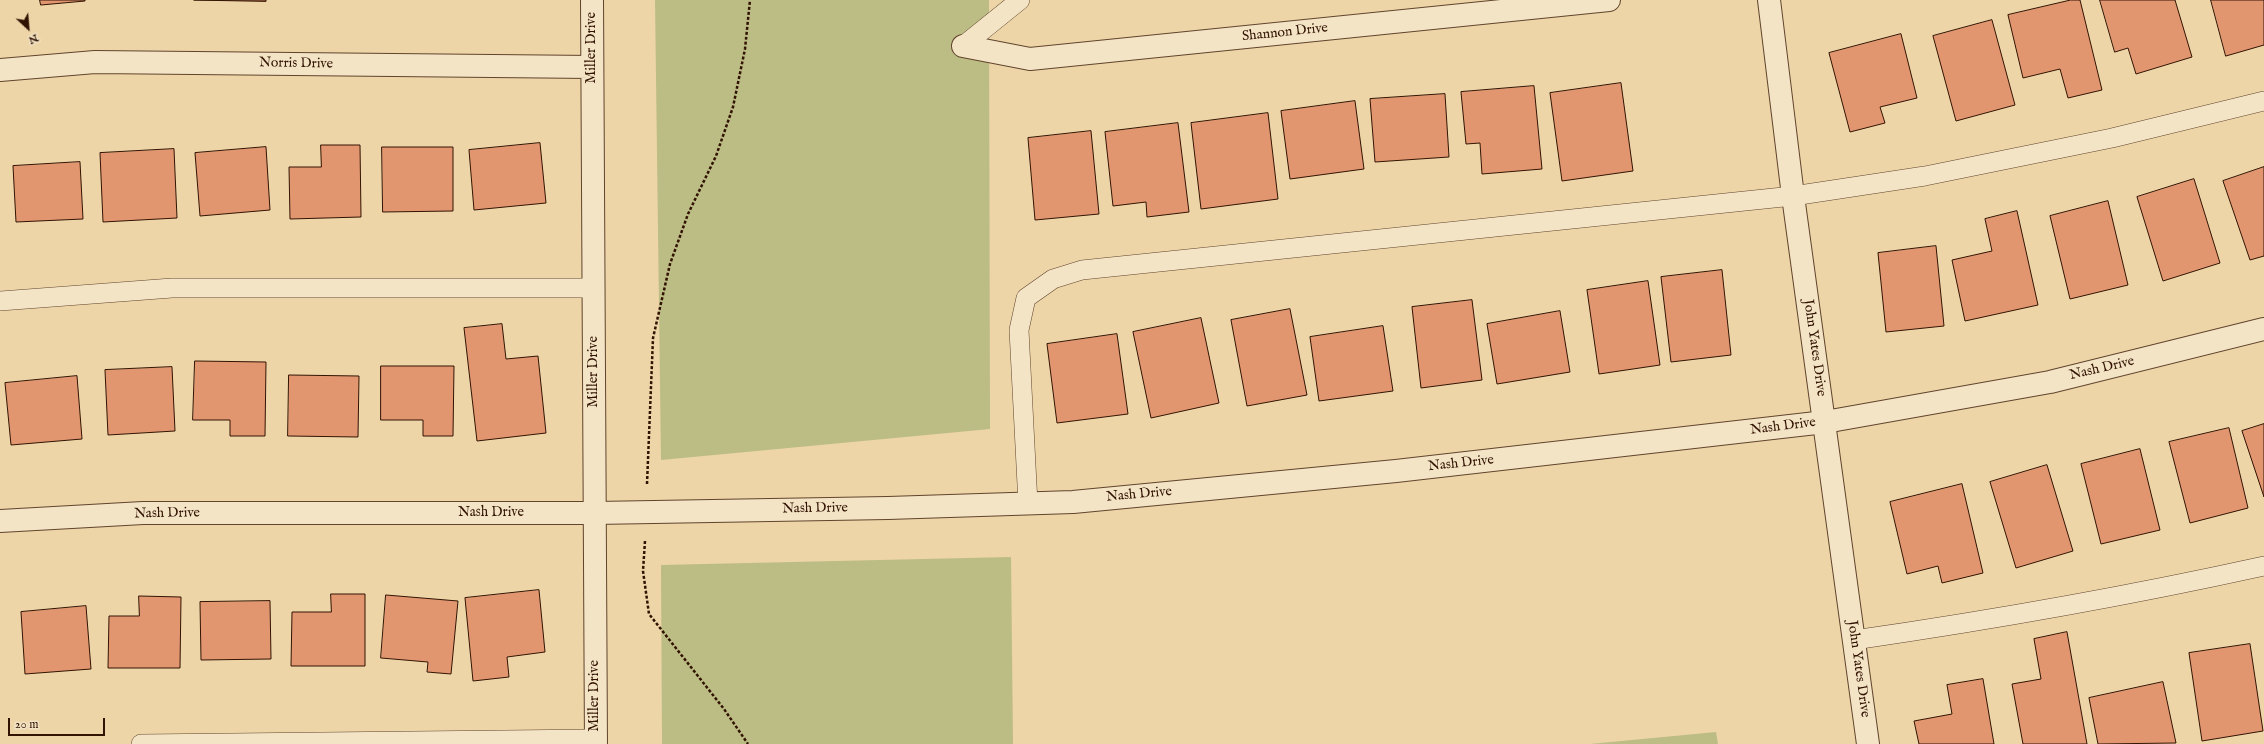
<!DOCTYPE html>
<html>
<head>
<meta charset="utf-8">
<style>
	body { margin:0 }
	#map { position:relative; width:2264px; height:744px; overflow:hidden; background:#edd5a8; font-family:"IM FELL English",serif }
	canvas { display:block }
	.north { position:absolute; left:8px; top:8px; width:40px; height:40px; -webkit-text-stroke:3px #f3e4c6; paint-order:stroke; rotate:154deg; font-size:11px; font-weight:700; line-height:16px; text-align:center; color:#321302 }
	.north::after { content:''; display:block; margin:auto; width:14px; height:18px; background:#321302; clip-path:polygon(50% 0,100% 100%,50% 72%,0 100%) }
	.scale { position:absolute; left:8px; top:718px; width:97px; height:18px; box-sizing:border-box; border:2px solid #321302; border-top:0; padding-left:5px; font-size:12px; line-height:14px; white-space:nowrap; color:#321302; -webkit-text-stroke:3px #f3e4c6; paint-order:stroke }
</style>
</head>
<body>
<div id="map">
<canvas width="2264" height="744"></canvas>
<div class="north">N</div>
<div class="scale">20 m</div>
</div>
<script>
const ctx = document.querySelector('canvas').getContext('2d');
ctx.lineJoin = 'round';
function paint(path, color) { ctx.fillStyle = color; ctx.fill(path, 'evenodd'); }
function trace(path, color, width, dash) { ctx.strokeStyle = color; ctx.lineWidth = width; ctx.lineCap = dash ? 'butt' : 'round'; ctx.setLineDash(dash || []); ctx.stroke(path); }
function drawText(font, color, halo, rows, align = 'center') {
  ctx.font = font + ' "IM FELL English",serif'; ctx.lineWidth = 3; ctx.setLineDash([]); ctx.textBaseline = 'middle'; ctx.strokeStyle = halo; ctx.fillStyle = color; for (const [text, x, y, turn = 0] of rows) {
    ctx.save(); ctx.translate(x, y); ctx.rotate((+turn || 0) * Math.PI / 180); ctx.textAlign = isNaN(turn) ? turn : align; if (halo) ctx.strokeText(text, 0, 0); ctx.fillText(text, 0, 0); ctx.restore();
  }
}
const green = new Path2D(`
	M655,0H989L990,429L661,460Z
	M1011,557L1013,744H662L661,565Z
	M1716,732L1718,744H1590Z`);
const building = new Path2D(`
	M40,0H85V1L41,5Z
	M194,0H266V1Z
	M2071,0H2080L2102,90L2068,98L2060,69L2023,78L2008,15Z
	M2100,0H2175L2192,57L2136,74L2128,48L2115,52Z
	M2211,0H2264V45L2226,56Z
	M1992,20L2015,105L1956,121L1933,36Z
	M1901,34L1917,98L1880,107L1885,123L1850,132L1829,53Z
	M1621,83L1633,171L1562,181L1550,93Z
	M1534,86L1542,169L1482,174L1480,143L1466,144L1461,92Z
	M1445,94L1449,157L1375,162L1370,99Z
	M1355,101L1364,169L1290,179L1281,111Z
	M1268,113L1278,199L1201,209L1191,123Z
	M1178,123L1189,212L1147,217L1146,202L1113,206L1105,132Z
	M1091,131L1099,214L1035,220L1028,138Z
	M540,143L546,203L474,210L469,150Z
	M321,145H360L361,217L290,219L289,167H321Z
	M266,147L270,210L200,216L195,153Z
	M382,147H453V211L383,212Z
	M174,149L177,218L103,222L100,153Z
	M80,162L83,219L16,222L13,166Z
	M2264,167V256L2250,260L2223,181Z
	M2194,179L2220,263L2163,281L2137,197Z
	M2108,201L2128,285L2070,299L2050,216Z
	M2017,211L2038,305L1965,321L1952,260L1992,251L1985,219Z
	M1936,246L1944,326L1886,332L1878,253Z
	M1722,270L1731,355L1671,362L1661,277Z
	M1648,281L1660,365L1599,374L1587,290Z
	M1472,300L1482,380L1421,388L1412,307Z
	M1290,309L1307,395L1247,406L1231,320Z
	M1560,311L1570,372L1497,384L1487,324Z
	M1201,318L1219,403L1151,418L1133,332Z
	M502,324L506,359L538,356L546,433L477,441L464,328Z
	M1383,326L1393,391L1319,401L1310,337Z
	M1117,334L1128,414L1057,423L1047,344Z
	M195,361L266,362L265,436H230V420H193Z
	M381,366H454L453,436H423V420H381Z
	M172,367L175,431L108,435L105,370Z
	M289,375L359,376L358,437L288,436Z
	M77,376L82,439L11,445L5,383Z
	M2264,424V497L2242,431Z
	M2229,428L2248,508L2190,523L2169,442Z
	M2140,449L2160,530L2101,544L2081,464Z
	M2047,465L2073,551L2016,568L1990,482Z
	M1962,484L1983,573L1942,583L1938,566L1907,574L1890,502Z
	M539,590L545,652L507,657L509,677L473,681L465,598Z
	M331,594H365V666H291L292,612H331Z
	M386,595L458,601L451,674L427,672L428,662L381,658Z
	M139,596L181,597L180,668H108L109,616H139Z
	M270,601L271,659L201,660L200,602Z
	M86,606L91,669L25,674L21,612Z
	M2067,632L2087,744H2023L2012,684L2041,679L2034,639Z
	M2250,644L2263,731L2202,741L2189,653Z
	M1983,679L1994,744H1919L1914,721L1952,714L1947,685Z
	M2163,682L2176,743L2098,744L2089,698Z`);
const path = new Path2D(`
	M647,484L653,338L670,264L688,214L716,156L733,107L745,49L750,0
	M645,541L643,571L649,614L724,709L748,744`);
const service = new Path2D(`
	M963,46L1020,0
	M0,301L172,288H594
	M1028,504L1019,330L1026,298L1053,279L1082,270L1793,196L1925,176L2112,138L2264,101
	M1854,640C1992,620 2128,596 2264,566
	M141,744L595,739`);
const minor = new Path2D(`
	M592,0L596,744
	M1769,0L1793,196L1868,744
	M963,46L1030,59L1609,0
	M0,70L95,62L592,67`);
const tertiary = new Path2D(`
	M0,521L143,513H595L888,508L1073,502L1396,471L1825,422L2050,382L2264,329`);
const streetNames = [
	["Shannon Drive",1285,33,-6],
	["Miller Drive",592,48,-90],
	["Norris Drive",296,64,1],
	["John Yates Drive",1814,348,82],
	["Nash Drive",2102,369,-13],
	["Miller Drive",594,372,-90],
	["Nash Drive",1783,427,-7],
	["Nash Drive",1461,464,-6],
	["Nash Drive",1139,495,-5],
	["Nash Drive",815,509,-1],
	["Nash Drive",491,513],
	["Nash Drive",167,514,-1],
	["John Yates Drive",1858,669,82],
	["Miller Drive",595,696,-90]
];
paint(green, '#bcbc85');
paint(building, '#e19670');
trace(building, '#321302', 1);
trace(service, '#61442c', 20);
trace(minor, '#61442c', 24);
trace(tertiary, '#61442c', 24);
trace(path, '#321302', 2.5, [3, 2]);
trace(service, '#f3e4c6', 19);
trace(minor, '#f3e4c6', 22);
trace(tertiary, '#f3e4c6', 22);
drawText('14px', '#321302', '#f3e4c6', streetNames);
</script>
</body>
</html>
